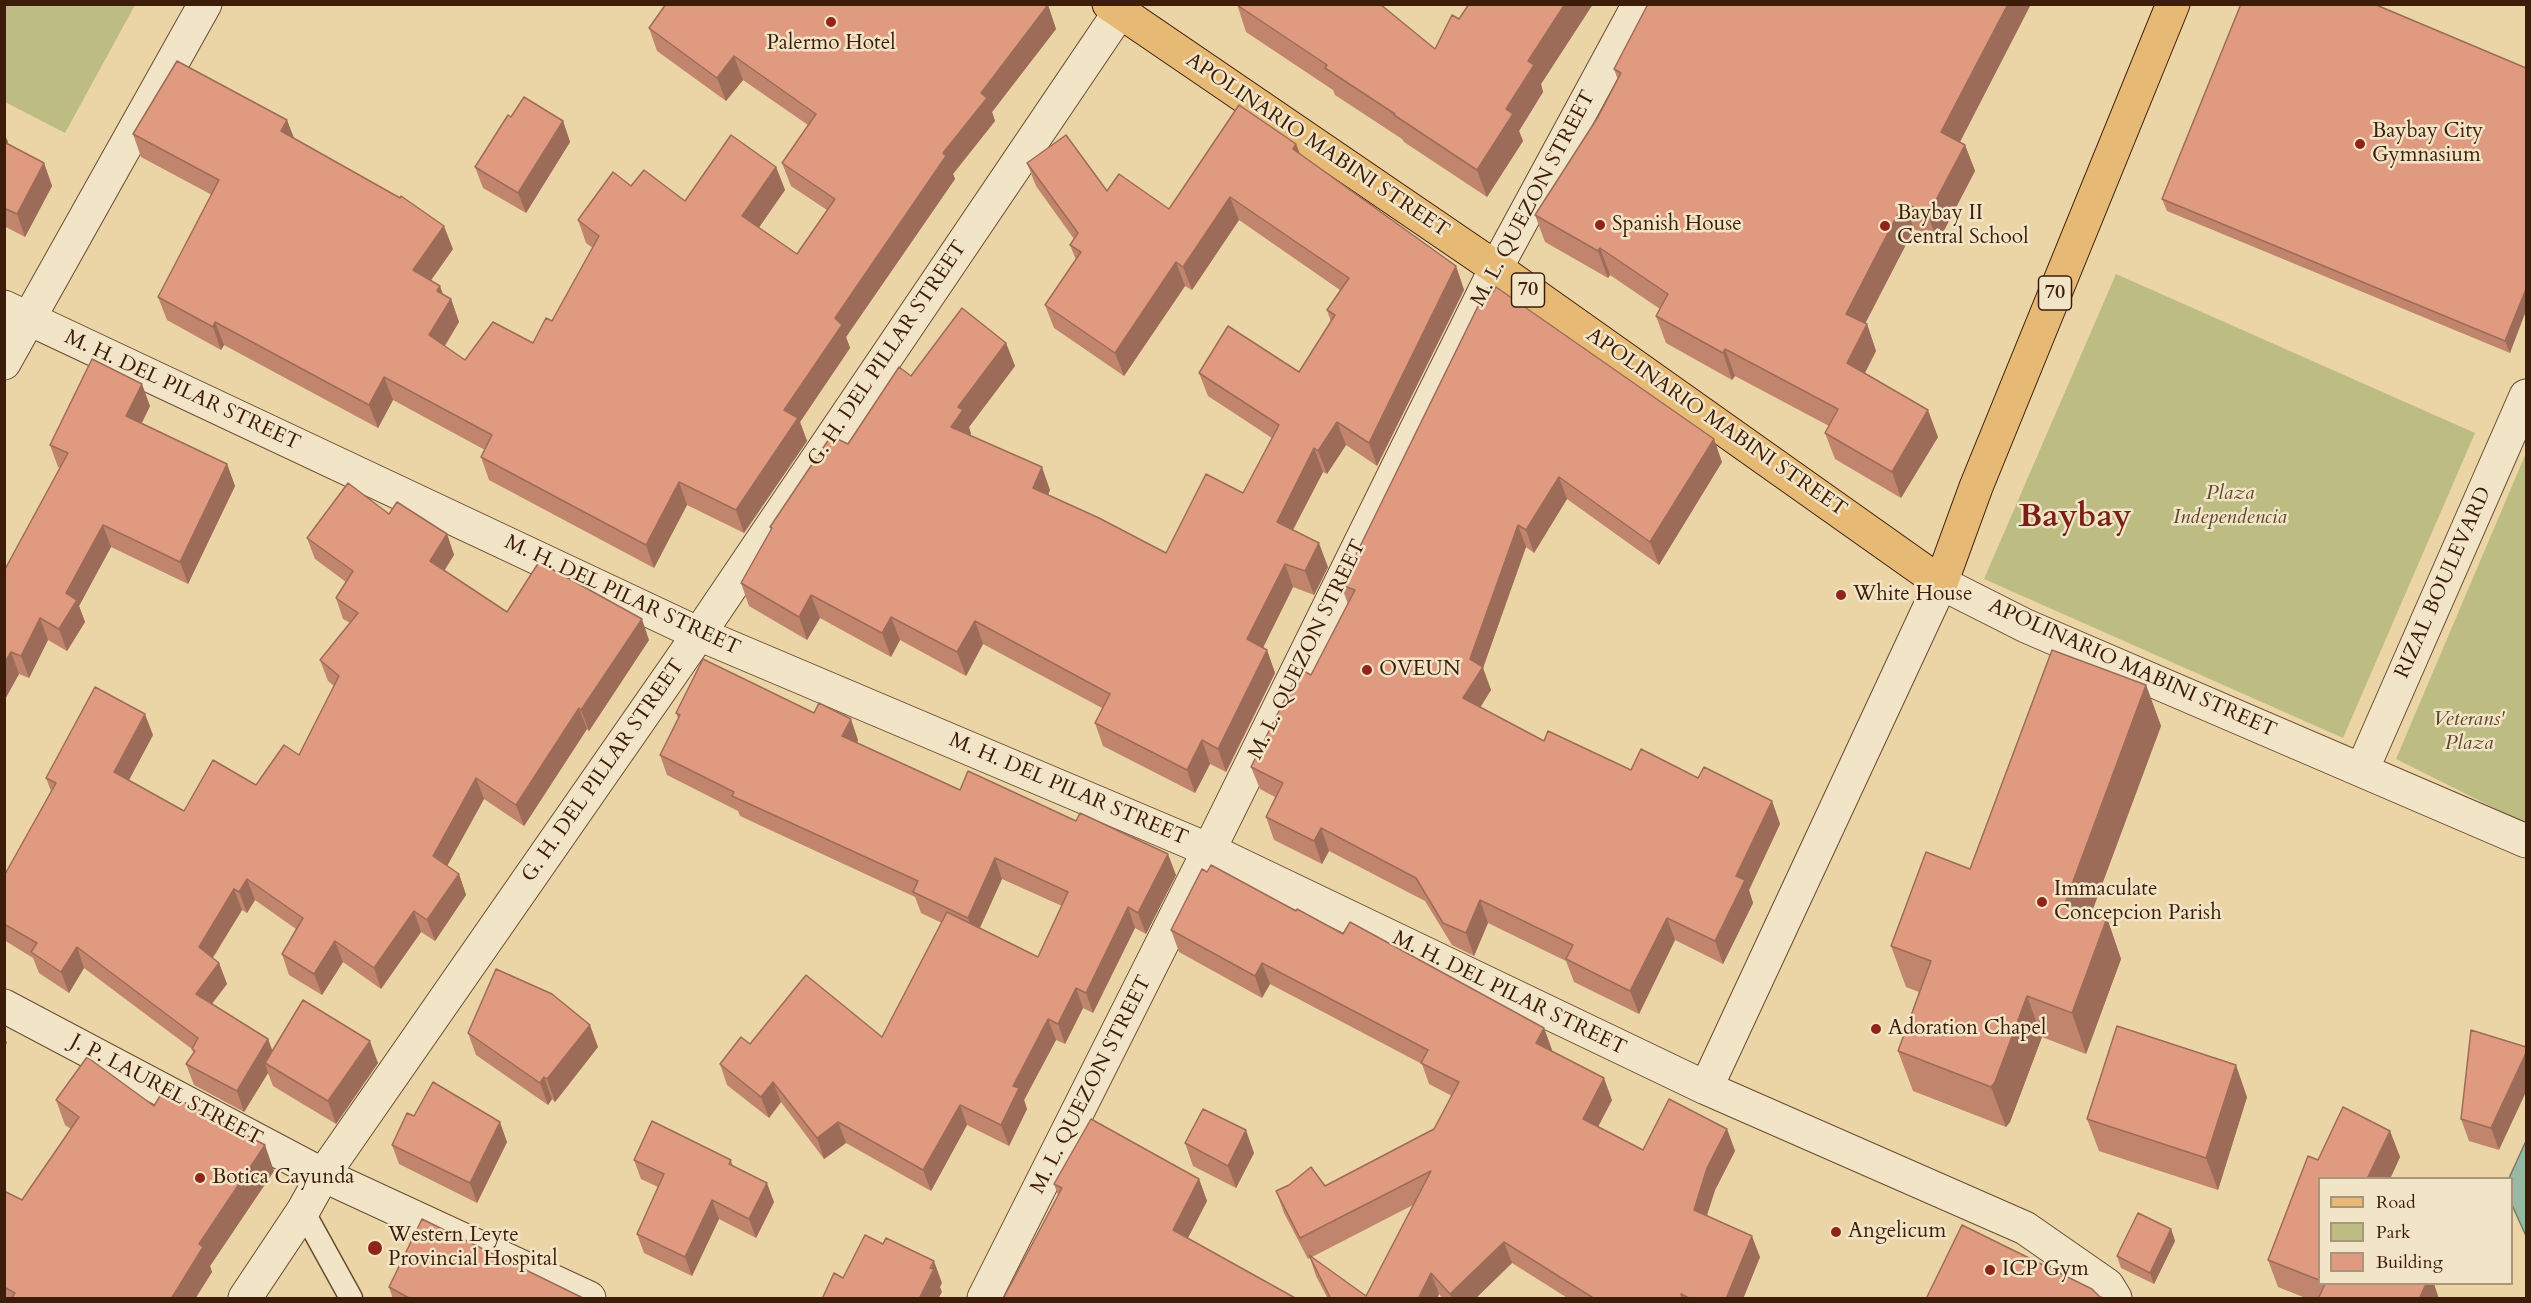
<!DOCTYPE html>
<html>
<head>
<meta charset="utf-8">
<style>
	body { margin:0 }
	#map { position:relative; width:2531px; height:1303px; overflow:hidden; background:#ebd5a7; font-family:Cardo,serif }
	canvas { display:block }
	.frame { position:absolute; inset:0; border:6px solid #3d1d09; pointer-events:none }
	.legend { position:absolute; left:2318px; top:1177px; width:195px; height:108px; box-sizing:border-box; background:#f2e4c6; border:2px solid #aa947a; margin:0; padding:8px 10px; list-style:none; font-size:18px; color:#3d1d09 }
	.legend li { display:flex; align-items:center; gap:12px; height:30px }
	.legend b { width:30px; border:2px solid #aa947a }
</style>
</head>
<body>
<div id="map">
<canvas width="2531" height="1303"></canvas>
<div class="frame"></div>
<ul class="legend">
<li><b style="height:8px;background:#e6ba74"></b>Road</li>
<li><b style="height:16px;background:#bdbc83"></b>Park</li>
<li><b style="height:16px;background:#e09a7f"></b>Building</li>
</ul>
</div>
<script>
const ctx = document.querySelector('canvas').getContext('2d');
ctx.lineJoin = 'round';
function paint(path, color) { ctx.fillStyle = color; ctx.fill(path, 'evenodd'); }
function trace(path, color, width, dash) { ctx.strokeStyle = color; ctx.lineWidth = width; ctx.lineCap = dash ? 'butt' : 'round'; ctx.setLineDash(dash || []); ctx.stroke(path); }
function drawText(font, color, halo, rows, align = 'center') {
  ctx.font = font + ' Cardo,serif'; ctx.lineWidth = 5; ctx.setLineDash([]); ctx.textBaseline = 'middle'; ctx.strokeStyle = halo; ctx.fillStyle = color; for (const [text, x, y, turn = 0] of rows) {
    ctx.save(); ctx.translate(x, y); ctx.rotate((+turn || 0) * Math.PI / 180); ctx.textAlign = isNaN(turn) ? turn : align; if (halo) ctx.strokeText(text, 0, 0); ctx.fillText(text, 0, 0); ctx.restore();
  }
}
const green = new Path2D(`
	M4,5H135L65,133L5,102Z
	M2116,274L2475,433L2343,738L1984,579Z
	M2526,453V824L2396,759Z`);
const water = new Path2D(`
	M2526,1141V1236L2512,1205V1178H2509Z`);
const lane = new Path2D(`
	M303,1211L351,1298`);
const street = new Path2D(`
	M4,307L699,634L1209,850L1706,1088L2025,1228L2107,1285L2115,1298
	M4,363L205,4
	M2362,770L2526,396
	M4,1006L323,1175L589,1298
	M1706,1088L1941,583L2026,626L2526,841
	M245,1298L303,1211L323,1175L699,634L1125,4
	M984,1298L1209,850L1496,268L1639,4`);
const primary = new Path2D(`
	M1109,4L1496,268L1941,583L1976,487L2173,4`);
const wall = new Path2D(`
	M1237,4H1384L1383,7L1435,49L1459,19L1469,4H1593L1541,84L1543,92L1519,131L1523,141L1487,197L1404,142L1402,139L1335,95L1333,90L1246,32Z
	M2031,4L1960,142L1965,145L1975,171L1938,242L1914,229L1865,324H1867L1876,351L1865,373L1938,437L1901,498L1835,459L1825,433L1829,426L1735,376L1732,380L1666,343L1656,316L1660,309L1610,275L1608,278L1545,242L1535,215L1598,117L1618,80L1614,69Z
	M1048,5L1056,29L992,112L995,121L953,174L955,179L846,337L850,348L800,422L807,441L744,533L687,505L654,568L489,480L481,457L485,450L393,400L378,428L224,345L221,350L167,320L158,297L212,195L141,157L133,134L294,138L453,249L431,280L443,294L451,299L459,322L445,346L465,360L533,343L552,321L593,248L586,243L578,220L631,186L685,201L776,167L785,190L759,227L797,254L827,210L791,186L782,163L808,125L743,80L726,101L657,51L649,28Z
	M2526,68L2510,353L2167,211L2162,199Z
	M511,117L563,121L570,142L526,213L483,188L475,167Z
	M4,133L8,142L7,143L44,163L52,186L25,237L4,226Z
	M1296,144L1300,154L1456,266L1464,290L1377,466L1346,445L1327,474L1323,472L1293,530L1328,567L1314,595L1293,587L1263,647L1267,650L1275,673L1226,772L1210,764L1195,793L1103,746L1095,723L1102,708L983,644L966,676L900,640L891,657L820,618L807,640L749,606L741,583L771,530L770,527L911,376L1006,343L1015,366L969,427L971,434L970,435L1050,490L1048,495L1166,553L1243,493L1272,438L1208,396L1199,373L1299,372L1331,322L1327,310L1340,290L1239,220L1192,290L1185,286L1124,376L1054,328L1045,305L1076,260L1070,245L1074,239L1036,186L1027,163L1107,191L1169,209Z
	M1487,288L1722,462L1659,565L1567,499L1534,553L1526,547L1483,668L1491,690L1480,707L1544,741L1631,770L1698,778L1772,801L1780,824L1749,890L1753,903L1723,964L1675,940L1639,1014L1574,982L1566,961L1488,923L1474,956L1452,945L1425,901L1329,851L1322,864L1274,840L1266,817L1275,797L1260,789L1251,767L1311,675L1348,604L1341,585Z
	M150,406L142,423L227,464L235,486L188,584L111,547L79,606L85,622L67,651L48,640L29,678L19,674L4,701V571L60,468L58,467L50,445Z
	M389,514L447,534L454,555L444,571L507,612L649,640L589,731L587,729L524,826L484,799L447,866L459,874L466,895L435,941L421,932L381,989L343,962L322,995L289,975L282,954L296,929L255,900L247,913L242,910L213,958L219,963L227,984L212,1004L268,1039L272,1051L378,1063L336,1124L273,1086L268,1073L244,1112L194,1085L186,1064L194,1054L192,1049L84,968L69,993L39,973L33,958L4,940V876L51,791L46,778L153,735L129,780L184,811L256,785L299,755L334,686L328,681L320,660L350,623L343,619L336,598L346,582L315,559L307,538Z
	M2146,685L2161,726L2091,913L2107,918L2121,959L2086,1054L2042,1037L2010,1122L2006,1127L1913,1091L1898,1051L1919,992L1906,987L1891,946L1970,869Z
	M676,713L858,740L857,743L960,790L1176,875L1146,934L1135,928L1093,1013L1083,1008L1065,1044L1056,1040L1024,1100L1027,1109L1009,1146L967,1125L931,1191L846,1143L824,1159L781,1102L769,1118L727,1085L720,1064L750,1044L882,1037L942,923L921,913L915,897L740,816L738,811L667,775L660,755L678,718ZM1002,879L1062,906L1038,957L980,928Z
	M1296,911L1544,1028L1552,1050L1551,1051L1612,1100L1598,1127L1643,1150L1727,1129L1735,1151L1715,1190L1707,1216L1760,1257L1743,1299H1569L1512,1263L1475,1299H1443L1439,1294L1437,1299H1328L1316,1276L1310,1258L1308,1259L1284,1213L1276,1191L1325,1186L1434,1129L1452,1096L1429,1084L1422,1064L1270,984L1262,998L1179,952L1171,930ZM1413,1205L1366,1296L1312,1257Z
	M2471,1030L2499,1150L2469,1141L2461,1119Z
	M468,1033L598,1047L555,1102L552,1099L548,1105L476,1055Z
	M2247,1097L2218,1190L2099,1151L2087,1119Z
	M56,1100L154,1106L274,1171L210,1266L212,1272L195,1299H4V1191L22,1200L71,1129L65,1125Z
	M2390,1131L2400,1157L2390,1179H2319V1284H2434L2439,1299H2308L2278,1287L2268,1260L2318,1160Z
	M507,1142L477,1203L399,1164L392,1145Z
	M1185,1143L1254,1153L1236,1188L1193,1166Z
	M634,1160H731L733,1166L774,1202L756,1238L719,1219L692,1276L644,1253L637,1234L658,1187L641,1179Z
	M1199,1179L1207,1201L1188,1238L1058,1195L1054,1184Z
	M2171,1229L2175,1241L2154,1284L2121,1268L2117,1256Z
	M389,1287L585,1299H393Z`);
const shadedWall = new Path2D(`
	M1565,4H1593L1541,84L1543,92L1519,131L1523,141L1487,197L1477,170L1506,109L1528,61Z
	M2008,4H2031L1951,159L1941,132Z
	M1048,5L1056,29L992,112L995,121L953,174L955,179L846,337L850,348L800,422L807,441L744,533L736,510L784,410L835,318L943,153L981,93Z
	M734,56L743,80L726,101L717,78Z
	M287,120L296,143L281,131Z
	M563,121L570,142L526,213L518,193Z
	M4,133L8,142L4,148Z
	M1296,144L1305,167L1293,149Z
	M1965,145L1975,171L1938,242L1928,215Z
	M44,163L52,186L25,237L17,214Z
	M776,167L785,190L751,239L742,216Z
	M1230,197L1239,220L1192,290L1183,267Z
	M1904,202L1914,229L1856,341L1846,314Z
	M444,226L453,249L422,293L413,270Z
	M1600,248L1610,275L1608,278L1598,251Z
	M1176,262L1185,286L1124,376L1115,353Z
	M1456,266L1464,290L1377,466L1369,443Z
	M440,286L447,305L451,299L459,322L437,358L429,335L437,291Z
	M2526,289V311L2510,353L2505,341Z
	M215,322L224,345L221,350L213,327Z
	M1867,324L1876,351L1856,390L1847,363Z
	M1006,343L1015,366L969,427L971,434L960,450L951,427L958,407Z
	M1725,349L1735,376L1732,380L1723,353Z
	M384,377L393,400L378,428L369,405Z
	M142,384L150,406L134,438L126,416Z
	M1928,410L1938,437L1901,498L1892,472Z
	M1337,422L1346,445L1327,474L1318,451Z
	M1714,439L1722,462L1659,565L1650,542Z
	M1314,448L1323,472L1285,545L1277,522Z
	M227,464L235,486L188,584L180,562Z
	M1042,467L1050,490L1041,511L1033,488Z
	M1559,477L1567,499L1534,553L1526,530Z
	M679,482L687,505L654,568L646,545Z
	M103,525L111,547L79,606L85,622L67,651L59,629L66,593Z
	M1518,525L1526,547L1483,668L1491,690L1472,721L1463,698L1470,659Z
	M447,534L454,555L437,582L430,561Z
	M1319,543L1328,567L1314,595L1305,571Z
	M1285,564L1293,587L1256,662L1247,639Z
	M811,595L820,618L807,640L799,617Z
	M891,617L900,640L891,657L882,633Z
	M40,618L48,640L29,678L21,656Z
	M642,619L649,640L589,731L581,710Z
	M975,621L983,644L966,676L957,652Z
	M1267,650L1275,673L1226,772L1218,749Z
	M11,652L19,674L4,701V664Z
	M2146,685L2161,726L2080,944L2065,903Z
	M579,708L587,729L524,826L516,805Z
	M145,714L153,735L122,793L114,772Z
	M851,719L858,740L850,757L842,736Z
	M1202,740L1210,764L1195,793L1187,770Z
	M476,778L484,799L441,877L433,856Z
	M1772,801L1780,824L1749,890L1753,903L1723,964L1715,941L1736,876Z
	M1321,828L1329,851L1322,864L1314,841Z
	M1168,854L1176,875L1146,934L1138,913Z
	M995,858L1002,879L975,938L968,918Z
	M459,874L466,895L435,941L427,920Z
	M247,879L255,900L247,913L239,892Z
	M234,889L242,910L206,968L199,947Z
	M1480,900L1488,923L1474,956L1466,933Z
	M1128,907L1135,928L1093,1013L1086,993Z
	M414,911L421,932L381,989L374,968Z
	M1667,918L1675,940L1639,1014L1630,991Z
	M2107,918L2121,959L2086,1054L2072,1013Z
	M335,941L343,962L322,995L314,974Z
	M77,947L84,968L69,993L61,972Z
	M219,963L227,984L203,1015L196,994Z
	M1262,963L1270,984L1262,998L1255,976Z
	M1076,988L1083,1008L1065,1044L1058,1024Z
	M2027,996L2042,1037L2010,1122L2006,1127L1991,1087Z
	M1048,1019L1056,1040L1024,1100L1027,1109L1009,1146L1001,1125L1013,1086Z
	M590,1025L598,1047L555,1102L547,1079Z
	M1544,1028L1552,1050L1544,1064L1536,1043Z
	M4,1035L7,1043L4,1048Z
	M268,1039L276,1060L265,1063L268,1073L244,1112L237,1091Z
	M370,1041L378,1063L336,1124L328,1101Z
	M2526,1053V1092L2499,1150L2491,1128Z
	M2236,1065L2247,1097L2218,1190L2206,1158Z
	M544,1077L552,1099L548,1105L540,1083Z
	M1604,1078L1612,1100L1591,1140L1583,1119Z
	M773,1082L781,1102L769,1118L761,1097Z
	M960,1105L967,1125L931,1191L923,1170Z
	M500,1122L507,1142L477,1203L470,1183Z
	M838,1122L846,1143L824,1159L817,1138Z
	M1727,1129L1735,1151L1715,1190L1701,1232L1694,1210L1707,1168Z
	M1246,1130L1254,1153L1236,1188L1228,1166Z
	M2390,1131L2400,1157L2390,1179H2367Z
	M265,1145L274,1171L210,1266L212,1272L195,1299H171L199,1244Z
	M1199,1179L1207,1201L1181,1251L1173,1230Z
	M767,1183L774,1202L756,1238L749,1219Z
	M712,1200L719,1219L692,1276L685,1257Z
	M2171,1229L2175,1241L2154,1284L2150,1273Z
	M1752,1236L1760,1257L1743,1299H1726Z
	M1504,1242L1512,1263L1475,1299H1452L1450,1294Z
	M934,1261L942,1283L940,1287L942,1292L938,1299H919Z
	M1431,1273L1439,1294L1437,1299H1418Z
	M2426,1284H2434L2439,1299H2419Z`);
const building = new Path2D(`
	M666,4H1046L1048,5L981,93L987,98L943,153L946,156L835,318L842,325L784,410L798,418L736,510L679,482L646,545L481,457L492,435L384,377L369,405L215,322L213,327L158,297L219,180L133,134L177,61L287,120L281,131L400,198L401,196L444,226L413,270L440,286L437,291L451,299L429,335L465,360L493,322L533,343L546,318L552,321L599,236L578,220L613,172L631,186L644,170L685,201L731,135L776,167L742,216L797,254L835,199L782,163L816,114L734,56L717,78L649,28Z
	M1237,4H1380L1435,49L1452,15L1459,19L1469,4H1565L1528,61L1534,65L1506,109L1513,114L1477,170L1394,115L1395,114L1325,68L1327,65L1237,5Z
	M1648,4H2008L1941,132L1965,145L1928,215L1904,202L1846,314L1867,324L1847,363L1928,410L1892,472L1825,433L1838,409L1725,349L1723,353L1656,316L1668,294L1600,248L1598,251L1535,215L1598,117L1621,73L1614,69Z
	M2241,4H2374L2526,68V289L2505,341L2162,199Z
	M524,97L563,121L518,193L475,167L508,115L511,117Z
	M1239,105L1296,144L1293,149L1456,266L1369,443L1337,422L1318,451L1314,448L1277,522L1319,543L1305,571L1285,564L1247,639L1267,650L1218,749L1202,740L1187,770L1095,723L1110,694L975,621L957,652L891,617L882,633L811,595L799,617L741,583L772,528L770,527L831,436L848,444L899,367L911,376L962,308L1006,343L958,407L963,410L951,427L1042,467L1033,488L1099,518L1166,553L1206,474L1243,493L1279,425L1199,373L1228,326L1299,372L1335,315L1327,310L1349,278L1230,197L1183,267L1176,262L1115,353L1045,305L1081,252L1070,245L1078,233L1027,163L1066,135L1107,191L1119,174L1169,209Z
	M4,142L44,163L17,214L4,208Z
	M1496,287L1714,439L1650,542L1559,477L1526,530L1518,525L1470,659L1483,667L1463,698L1544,741L1548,731L1631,770L1641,749L1698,778L1704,767L1772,801L1736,876L1745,880L1715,941L1667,918L1630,991L1566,959L1573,945L1480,900L1466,933L1443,923L1416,878L1321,828L1314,841L1266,817L1283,783L1251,767L1300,669L1311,675L1355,590L1341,585L1487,288L1493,292Z
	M92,359L142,384L126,416L227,464L180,562L103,525L66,593L77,600L59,629L40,618L21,656L11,652L4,664V571L68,453L50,445Z
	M348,483L389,514L397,502L447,534L430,561L507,612L539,562L642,619L581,710L579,708L516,805L476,778L433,856L459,874L427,920L414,911L374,968L335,941L314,974L282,954L303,918L247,879L239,892L234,889L199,947L219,963L196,994L268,1039L237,1091L186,1064L195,1051L192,1049L198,1038L77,947L61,972L31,952L37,943L4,924V876L56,783L46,778L95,687L145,714L114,772L184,811L213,760L256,785L284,745L299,755L339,676L320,660L358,613L336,598L353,571L307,538Z
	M2052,650L2146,685L2065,903L2107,918L2072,1013L2027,996L1995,1082L1991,1087L1898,1051L1931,961L1891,946L1926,852L1970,869Z
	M703,659L814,713L819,703L851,719L842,736L960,790L968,771L1076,821L1080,813L1168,854L1138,913L1128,907L1086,993L1076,988L1058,1024L1048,1019L1013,1086L1019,1088L1001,1125L960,1105L923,1170L838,1122L817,1138L773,1082L761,1097L720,1064L741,1037L750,1044L806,975L882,1037L947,912L1038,957L1068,892L995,858L968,918L913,892L918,881L732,796L734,792L660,755L680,715L676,713Z
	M1211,865L1296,911L1297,909L1343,934L1350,922L1544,1028L1536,1043L1604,1078L1583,1119L1643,1150L1669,1099L1727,1129L1707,1168L1694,1210L1752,1236L1726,1299H1691L1681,1294L1682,1299H1595L1504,1242L1450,1294L1431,1273L1418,1299H1331L1309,1255L1366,1296L1431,1171L1300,1238L1276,1191L1289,1185L1311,1167L1325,1186L1434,1129L1459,1082L1421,1063L1428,1050L1262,963L1255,976L1171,930L1202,869L1207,872Z
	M496,969L552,994L590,1025L547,1079L544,1077L540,1083L468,1033Z
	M303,1000L370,1041L328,1101L265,1063Z
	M2117,1026L2236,1065L2206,1158L2087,1119Z
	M2471,1030L2526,1047V1053L2491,1128L2461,1119Z
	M87,1057L154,1106L163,1091L265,1145L199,1244L203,1247L171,1299H11L15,1293L4,1287V1191L22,1200L79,1117L56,1100Z
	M433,1082L500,1122L470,1183L392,1145L407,1113L414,1116Z
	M2343,1107L2390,1131L2367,1179H2319V1280L2268,1260L2308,1156L2318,1160Z
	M1203,1109L1246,1130L1228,1166L1185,1143Z
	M1091,1119L1199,1179L1173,1230L1297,1299H1003L1062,1188L1054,1184Z
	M652,1121L731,1160L729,1164L767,1183L749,1219L712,1200L685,1257L637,1234L664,1174L634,1160Z
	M2138,1213L2171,1229L2150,1273L2117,1256Z
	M422,1219L585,1299H411L389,1287Z
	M1962,1225L2092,1289L2100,1297L2109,1299H1926Z
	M865,1235L883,1244L886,1238L934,1261L930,1268L934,1269L919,1299H822L834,1273L843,1278Z
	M2325,1284H2426L2419,1299H2318Z`);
const markers = [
	[831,22,6,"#8f2418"],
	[2360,144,6,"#8f2418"],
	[1600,225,6,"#8f2418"],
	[1885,226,6,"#8f2418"],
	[1841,595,6,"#8f2418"],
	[1367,670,6,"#8f2418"],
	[2042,902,6,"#8f2418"],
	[1876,1029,6,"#8f2418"],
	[200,1178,6,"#8f2418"],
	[1836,1232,6,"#8f2418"],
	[375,1248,8,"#8f2418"],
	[1990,1270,6,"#8f2418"]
];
const shields = [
	[1528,290,33],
	[2055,293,33]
];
const shieldNames = [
	["70",1528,290],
	["70",2055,293]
];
const poiNames = [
	["Palermo Hotel",831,44,"center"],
	["Baybay City",2372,132],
	["Gymnasium",2372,156],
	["Baybay II",1897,214],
	["Central School",1897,238],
	["Spanish House",1612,225],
	["White House",1853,595],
	["OVEUN",1379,670],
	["Immaculate",2054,890],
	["Concepcion Parish",2054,914],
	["Adoration Chapel",1888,1029],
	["Botica Cayunda",212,1178],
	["Angelicum",1848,1232],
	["Western Leyte",388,1236],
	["Provincial Hospital",388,1260],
	["ICP Gym",2002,1270]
];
const streetNames = [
	["APOLINARIO MABINI STREET",1317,146,34],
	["M. L. QUEZON STREET",1534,199,-62],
	["G. H. DEL PILLAR STREET",888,354,-56],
	["M. H. DEL PILAR STREET",182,391,25],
	["APOLINARIO MABINI STREET",1716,423,35],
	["RIZAL BOULEVARD",2444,583,-66],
	["M. H. DEL PILAR STREET",622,596,25],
	["M. L. QUEZON STREET",1308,650,-64],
	["APOLINARIO MABINI STREET",2132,669,24],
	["G. H. DEL PILLAR STREET",604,771,-55],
	["M. H. DEL PILAR STREET",1068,790,23],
	["M. H. DEL PILAR STREET",1509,994,26],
	["M. L. QUEZON STREET",1092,1085,-63],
	["J. P. LAUREL STREET",166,1091,28]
];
const parkNames = [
	["Plaza",2230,494],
	["Independencia",2230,518],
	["Veterans'",2469,720],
	["Plaza",2469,744]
];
const townNames = [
	["Baybay",2075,518]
];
paint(green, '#bdbc83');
paint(water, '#99b9a5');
trace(water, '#747b67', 1.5);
trace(lane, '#684b30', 25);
trace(street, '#684b30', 35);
trace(primary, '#3d1d09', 35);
trace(lane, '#f2e4c6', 22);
trace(street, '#f2e4c6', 33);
trace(primary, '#e6ba74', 33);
paint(wall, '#c1846d');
paint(shadedWall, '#9d6c59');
paint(building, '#e09a7f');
trace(building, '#9d6c59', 1.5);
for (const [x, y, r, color] of markers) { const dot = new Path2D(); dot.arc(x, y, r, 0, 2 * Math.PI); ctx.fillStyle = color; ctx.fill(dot); trace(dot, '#f2e4c6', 2); }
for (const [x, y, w] of shields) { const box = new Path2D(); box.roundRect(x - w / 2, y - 17, w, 34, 4.5); ctx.fillStyle = '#f2e4c6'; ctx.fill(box); trace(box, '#3d1d09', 1.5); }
drawText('bold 20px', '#3d1d09', null, shieldNames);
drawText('21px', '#3d1d09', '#f2e4c6', poiNames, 'left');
drawText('21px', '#3d1d09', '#f2e4c6', streetNames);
drawText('italic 21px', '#5d4528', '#f2e4c6', parkNames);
drawText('bold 33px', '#7a1f14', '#f2e4c6', townNames);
</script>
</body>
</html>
